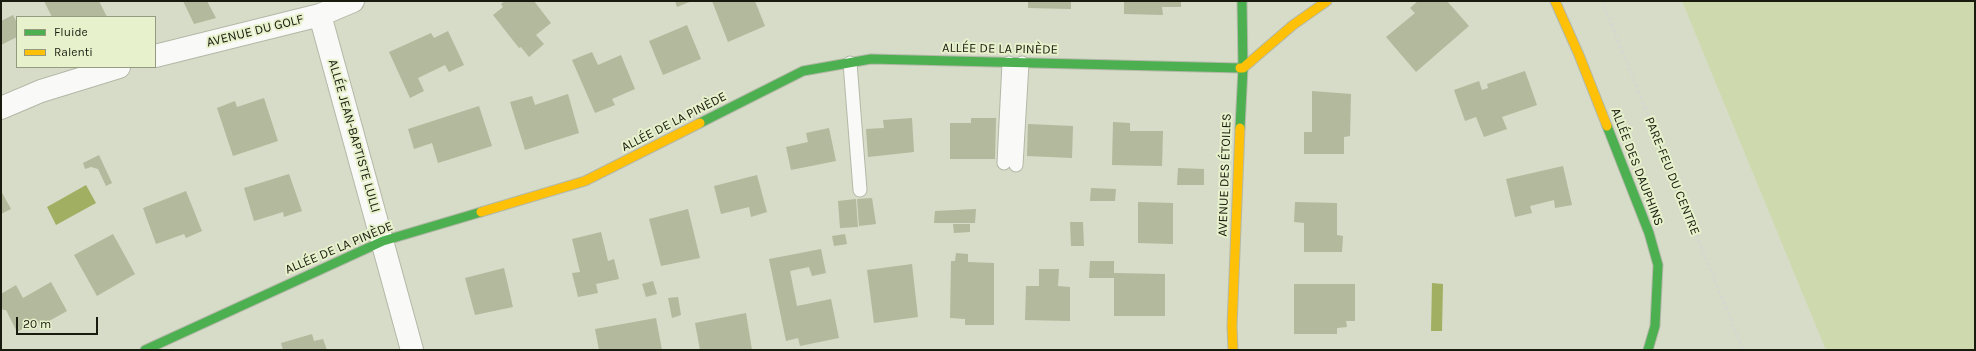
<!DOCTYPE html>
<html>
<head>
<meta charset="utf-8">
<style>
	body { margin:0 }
	#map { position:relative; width:1976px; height:351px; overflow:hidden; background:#d6dcc7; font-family:Karla,sans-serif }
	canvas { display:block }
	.frame { position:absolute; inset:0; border:2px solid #181b0e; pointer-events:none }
	.legend { position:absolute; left:16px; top:16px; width:140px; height:52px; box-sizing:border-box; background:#e7f1cc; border:1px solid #949b80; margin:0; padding:5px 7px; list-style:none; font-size:12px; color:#181b0e }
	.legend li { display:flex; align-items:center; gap:8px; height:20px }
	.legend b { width:20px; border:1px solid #949b80 }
	.scale { position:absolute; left:16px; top:317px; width:82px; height:18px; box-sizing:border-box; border:2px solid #181b0e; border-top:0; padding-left:5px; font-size:12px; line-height:14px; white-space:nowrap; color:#181b0e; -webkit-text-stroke:3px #e7f1cc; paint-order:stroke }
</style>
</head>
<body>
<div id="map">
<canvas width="1976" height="351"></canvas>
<div class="frame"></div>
<ul class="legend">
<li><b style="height:5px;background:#4caf50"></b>Fluide</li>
<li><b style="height:5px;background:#ffc107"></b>Ralenti</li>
</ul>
<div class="scale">20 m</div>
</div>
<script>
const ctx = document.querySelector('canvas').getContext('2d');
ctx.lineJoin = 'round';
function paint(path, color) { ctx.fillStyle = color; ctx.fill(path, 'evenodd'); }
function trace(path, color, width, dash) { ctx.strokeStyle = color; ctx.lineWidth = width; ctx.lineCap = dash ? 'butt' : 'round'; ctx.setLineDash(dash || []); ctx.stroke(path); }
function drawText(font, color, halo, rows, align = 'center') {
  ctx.font = font + ' Karla,sans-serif'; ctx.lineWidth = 4; ctx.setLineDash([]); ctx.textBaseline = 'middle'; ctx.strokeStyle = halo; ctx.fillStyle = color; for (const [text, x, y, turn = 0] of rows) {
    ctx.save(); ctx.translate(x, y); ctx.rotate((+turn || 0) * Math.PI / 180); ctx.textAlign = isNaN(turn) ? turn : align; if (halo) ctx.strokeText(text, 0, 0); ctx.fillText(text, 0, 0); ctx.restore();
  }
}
const green = new Path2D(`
	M1682,1H1975V350H1826Z`);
const water = new Path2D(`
	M86,185L96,203L56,225L47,207Z
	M1432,283L1443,284L1442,331H1431Z`);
const building = new Path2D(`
	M44,1H99L107,17H52Z
	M183,1H207L216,18L194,24Z
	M505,1H534L551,23L536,35L544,44L529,57L521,47L519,48L493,15L503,7L501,4Z
	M675,1H692L677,7Z
	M712,1H755L765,26L728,42Z
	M1028,1H1071V9L1028,8Z
	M1124,1H1181V7H1162L1163,15L1124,14Z
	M1418,1H1447L1469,26L1416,72L1386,37L1415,13L1410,8Z
	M13,15L17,23V37L1,45V21Z
	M687,25L701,59L663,75L649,41Z
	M448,31L464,65L449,72L445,65L418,78L424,91L410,98L389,52L431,33L434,38Z
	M592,52L598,65L621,55L635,89L612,99L615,105L595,113L572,60Z
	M1525,71L1537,105L1502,117L1507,129L1484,137L1476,117L1465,121L1454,90L1479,81L1482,90L1488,88L1487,84Z
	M1312,91L1351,94L1350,136L1344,137V154H1304V132H1312Z
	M568,94L579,133L525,150L510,102L532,96L535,105Z
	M264,98L278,141L233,156L217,108L235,101L237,107Z
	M479,106L492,146L438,163L432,143L414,149L408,129Z
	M912,118L914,152L868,157L866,129L884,128L883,120Z
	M971,118H996L995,159H950V123H971Z
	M1113,122L1130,123V131H1163L1162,166L1112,165Z
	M1028,124L1073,126L1072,158L1027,156Z
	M829,128L836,161L791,170L786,147L808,142L806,133Z
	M99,155L112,183L106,186L98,169L91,167L85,169L83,163Z
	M1563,166L1572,205L1555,208L1554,200L1530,206L1532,213L1515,217L1506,179Z
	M1178,168L1204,169V185H1177Z
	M289,174L302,211L284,217L283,212L254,221L244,188Z
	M757,175L767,212L751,217L749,207L721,214L714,186Z
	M1091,188L1116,189L1115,201H1090Z
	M1,191L11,209L1,214Z
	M186,191L202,231L186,238L184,234L156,244L143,208Z
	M872,198L876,224L859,226L857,199Z
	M856,199L858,227L840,228L838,201Z
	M1138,202L1173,203V244L1138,243Z
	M1295,202L1337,203V235L1343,236L1342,252H1304V223L1294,222Z
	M688,209L700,258L661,266L649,219Z
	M976,209L975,223H934L935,211Z
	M1070,222H1083L1084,246H1071Z
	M953,224H970V232L954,233Z
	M601,232L608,261L614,259L619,279L596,284L598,293L578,297L572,273L580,272L572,239Z
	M113,234L135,274L97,296L74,255Z
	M845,234L847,244L834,246L832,236Z
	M821,249L826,273L812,276L809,267L790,271L797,306L831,299L839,338L800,346L798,338L786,341L769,259Z
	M956,253L968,254V262L994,263V325H965V319L950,318L951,261H955Z
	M1090,261H1114V273L1165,274V316H1114V278H1089Z
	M912,264L918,317L874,323L867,270Z
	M504,268L513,307L475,315L465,278Z
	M1039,269H1059L1058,286L1070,287V321L1025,320L1026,286H1039Z
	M653,281L657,294L646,297L642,284Z
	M51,282L67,311L40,326L38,321L17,332L6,310H3L1,306V294L16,285L23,298Z
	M1294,284H1355V321H1346L1347,327L1337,328V334H1294Z
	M678,297L681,315L672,318L668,298Z
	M746,313L752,350H700L695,323Z
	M656,318L662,350H599L595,329Z
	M312,334L314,341L323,339L327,350H283L281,343Z`);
const path = new Path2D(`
	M1602,1L1743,350`);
const lane = new Path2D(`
	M850,63L860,190
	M1004,163L1009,63
	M1016,165L1022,63`);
const street = new Path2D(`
	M320,15L412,350
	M155,56L320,15L353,1
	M1,108L41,91L119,67`);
const fast = new Path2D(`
	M700,123L803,71L871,59L1240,68
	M1607,126L1649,233L1658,265L1655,326L1648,350
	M1240,128L1243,68L1242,1
	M145,350L383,241L481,212`);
const slow = new Path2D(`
	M1555,1L1579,55L1607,126
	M1240,68H1243L1293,25L1327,1
	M481,212L585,181L700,123
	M1233,350L1232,326L1240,128`);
const streetNames = [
	["AVENUE DU GOLF",255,31,-14],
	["ALLÉE DE LA PINÈDE",1000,49,1],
	["ALLÉE DE LA PINÈDE",674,122,-27],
	["ALLÉE JEAN-BAPTISTE LULLI",354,136,74],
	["ALLÉE DES DAUPHINS",1637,167,69],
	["AVENUE DES ÉTOILES",1225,175,-88],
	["PARE-FEU DU CENTRE",1672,176,68],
	["ALLÉE DE LA PINÈDE",339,248,-23]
];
paint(green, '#ced9ad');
paint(water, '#a0af62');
paint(building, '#b2b99c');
trace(lane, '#b3b8a8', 15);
trace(street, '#b3b8a8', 24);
trace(fast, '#b3b8a8', 11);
trace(slow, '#b3b8a8', 11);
trace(path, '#d5d7d1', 2.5, [3, 3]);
trace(lane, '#f9faf7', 13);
trace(street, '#f9faf7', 22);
trace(fast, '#4caf50', 9);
trace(slow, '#ffc107', 9);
drawText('13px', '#181b0e', '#e7f1cc', streetNames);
</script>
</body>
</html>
